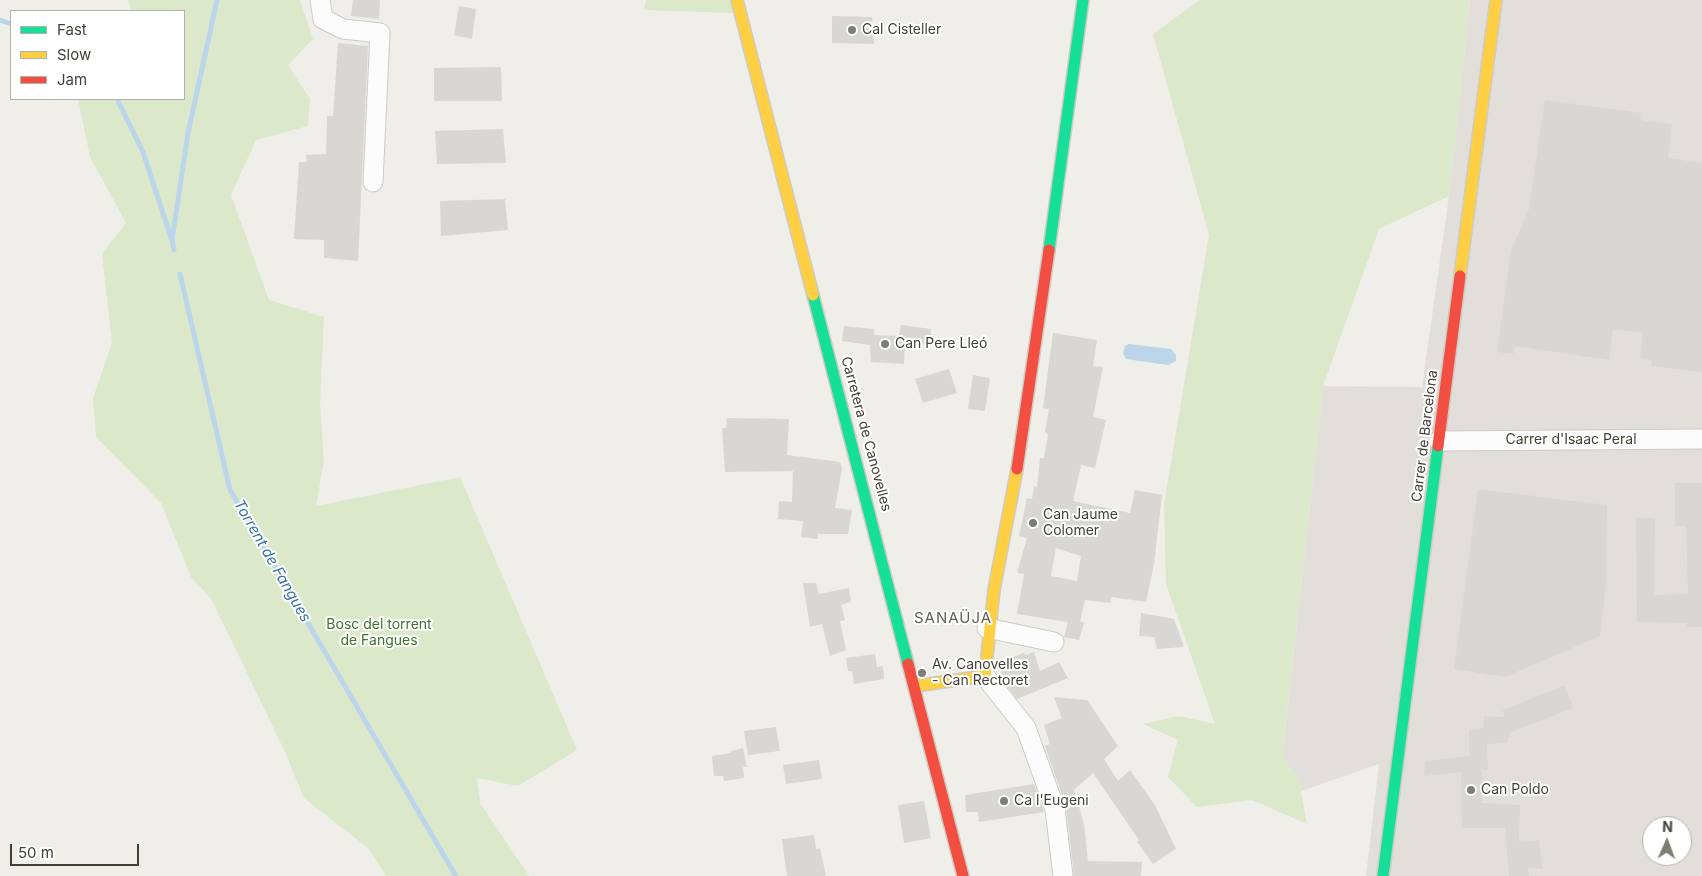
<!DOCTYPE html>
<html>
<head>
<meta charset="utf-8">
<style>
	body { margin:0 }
	#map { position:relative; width:1702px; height:876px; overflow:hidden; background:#efeee9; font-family:Inter,sans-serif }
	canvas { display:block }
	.legend { position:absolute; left:10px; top:10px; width:175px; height:90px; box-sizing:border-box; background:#fff; border:1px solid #b4b2af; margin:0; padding:6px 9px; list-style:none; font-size:15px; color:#443f36 }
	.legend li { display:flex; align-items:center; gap:10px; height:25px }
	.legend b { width:25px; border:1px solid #b4b2af }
	.north { position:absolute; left:1642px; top:816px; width:50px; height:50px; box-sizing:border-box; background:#fff; border:1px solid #b4b2af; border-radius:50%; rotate:2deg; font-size:14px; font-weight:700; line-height:20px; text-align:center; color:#443f36 }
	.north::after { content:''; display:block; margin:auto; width:18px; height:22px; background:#807c75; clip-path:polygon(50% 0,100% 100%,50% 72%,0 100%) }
	.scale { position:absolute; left:10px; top:844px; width:129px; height:22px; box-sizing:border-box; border:2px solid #443f36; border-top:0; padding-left:6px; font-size:15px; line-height:18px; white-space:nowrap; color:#443f36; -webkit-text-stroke:4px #fff; paint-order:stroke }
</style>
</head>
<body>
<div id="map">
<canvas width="1702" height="876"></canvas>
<ul class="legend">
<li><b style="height:6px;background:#16e098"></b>Fast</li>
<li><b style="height:6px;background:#ffcf43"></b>Slow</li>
<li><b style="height:6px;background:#f24e42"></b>Jam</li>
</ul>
<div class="north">N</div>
<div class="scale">50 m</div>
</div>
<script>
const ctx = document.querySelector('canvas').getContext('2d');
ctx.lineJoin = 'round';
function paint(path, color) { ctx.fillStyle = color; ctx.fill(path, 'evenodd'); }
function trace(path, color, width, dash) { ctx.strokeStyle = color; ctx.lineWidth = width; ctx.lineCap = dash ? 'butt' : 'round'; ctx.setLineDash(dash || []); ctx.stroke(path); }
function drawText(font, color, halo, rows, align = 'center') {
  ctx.font = font + ' Inter,sans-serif'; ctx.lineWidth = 4; ctx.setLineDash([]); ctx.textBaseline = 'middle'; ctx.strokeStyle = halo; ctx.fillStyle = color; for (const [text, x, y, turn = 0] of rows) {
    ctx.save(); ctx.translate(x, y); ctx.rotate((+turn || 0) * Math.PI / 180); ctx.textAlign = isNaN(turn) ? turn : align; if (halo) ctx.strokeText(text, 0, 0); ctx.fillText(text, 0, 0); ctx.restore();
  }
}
const industrial = new Path2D(`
	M1470,0H1702V876H1366L1379,764L1301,791L1298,777L1282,758L1323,386L1422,387L1449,196ZM1652,826H1682V856H1652Z`);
const green = new Path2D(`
	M128,0H300L313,39L288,65L310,99L308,126L256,140L231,195L269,300L324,317L320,403L324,460L316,506L460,477L577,750L518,786L477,778L480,803L529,876H386L368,848L304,798L285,752L212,600L191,577L161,503L96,437L93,398L112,343L102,254L126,223L90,157L78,99H184V11H131Z
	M646,0H730L733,13L644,10Z
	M1200,0H1470L1449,196L1379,229L1323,386L1282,757L1298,777L1307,824L1252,800L1197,807L1168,777L1178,740L1143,724L1179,716L1215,724L1166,584L1164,505L1209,235L1153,34Z`);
const water = new Path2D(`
	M1129,344L1171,349L1176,355V361L1168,365L1126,359L1123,354L1125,346Z`);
const stream = new Path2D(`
	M0,20L11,24
	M117,99L143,152L171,238
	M174,250L172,240L188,133L217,0
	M180,274L230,490L456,876`);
const building = new Path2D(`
	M353,0H380L379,19L351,16Z
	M459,6L476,9L472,39L454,35Z
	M832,16L872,17L874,44L832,43Z
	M338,43L368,46L358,261L324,258V240L294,239L299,162H307L306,155L326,154L327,116H333Z
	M501,67L502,101H434V68Z
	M1545,100L1641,113L1640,120L1672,124L1668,158L1702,163V372L1651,366L1652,360L1640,358L1643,333L1613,329L1609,360L1515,346L1513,354L1497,352L1511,250L1529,209Z
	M503,129L506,163L437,164L435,131Z
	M505,199L508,230L441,236L440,201Z
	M901,325L931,329V344L905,343L904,364L871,362L870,345L842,341L844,326L874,329V335L899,336Z
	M1053,333L1097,340L1093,366L1103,367L1093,417L1106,420L1095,468L1081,465L1073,501L1130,513L1135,490L1162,495L1154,564L1146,602L1112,597L1110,603L1085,600L1080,621L1084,623L1079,640L1064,637L1068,622L1017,614L1024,574L1017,573L1027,538L1019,536L1027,498L1032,499L1034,486L1037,487L1040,458H1044L1048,434L1045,432L1049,409L1043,408ZM1056,548L1081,556L1077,581L1051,576Z
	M949,369L957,393L923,403L915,379Z
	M973,375L990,378L985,411L968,409Z
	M727,418L789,419L787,455L840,462L842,468L835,508L852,510L848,534H818V539L801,537L803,521L778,519L779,501L792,502L793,471L725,472L722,428H726Z
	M1675,483H1702V627H1687V623L1637,622L1636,518H1655L1654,595L1688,594L1686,526H1675Z
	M1478,489L1607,505L1606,585L1600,636L1505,677L1454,669Z
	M803,583H816L819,594L849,588L851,602L841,605L845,620L840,621L846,650L830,656L822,624L810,627Z
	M1141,613L1174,619L1184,647L1157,649L1154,637L1139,636Z
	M1034,652L1040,671L1059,662L1068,678L1017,699L1000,677L1002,661L1024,653L1026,655Z
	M875,654L877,667L883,666L884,679L854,684L852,671H848L846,658Z
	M1565,685L1573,708L1511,732L1507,743L1487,744L1488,770H1482L1481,803L1520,805L1519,842L1539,840L1543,869L1528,868L1529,876H1509L1505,828H1462L1461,772L1424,776L1425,761L1469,756V729L1483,728L1484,716L1504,717L1503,710Z
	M1054,697L1087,700L1118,746L1104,759L1118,781L1130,770L1155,805L1176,849L1153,864L1137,842L1139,840L1093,773L1074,790L1084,824L1088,861L1142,862L1141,876H1074L1066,807L1045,746L1050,744L1044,725L1062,718Z
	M776,727L780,751L748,755L744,731Z
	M743,748L747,767H743L744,778L724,781L723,776H714L712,756L731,753V751Z
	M819,760L822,779L786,784L783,765Z
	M1034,784L1044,812L979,822L978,812H966L965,795Z
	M924,801L931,838L904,843L898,805Z
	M814,835L816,849L820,848L826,876H787L782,839Z`);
const street = new Path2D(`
	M320,0L323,19L343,29L380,33L373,182
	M1439,441L1702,439
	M987,628L1054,642
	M985,676L1026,728L1055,809L1063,876`);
const fast = new Path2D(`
	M1049,250L1083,0
	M813,295L908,664
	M1383,876L1438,446`);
const slow = new Path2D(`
	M737,0L813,295
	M1460,276L1496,0
	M915,686L985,676L994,590L1017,469`);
const jam = new Path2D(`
	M1438,446L1460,276
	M1017,469L1049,250
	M908,664L963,876`);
const markers = [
	[852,30,5,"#807c75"],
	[885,344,5,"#807c75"],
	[1033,523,5,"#807c75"],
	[922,673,5,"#807c75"],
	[1471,790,5,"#807c75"],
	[1004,801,5,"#807c75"]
];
const poiNames = [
	["Cal Cisteller",862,30],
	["Can Pere Lleó",895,344],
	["Can Jaume",1043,515],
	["Colomer",1043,531],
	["Av. Canovelles",932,665],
	["- Can Rectoret",932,681],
	["Can Poldo",1481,790],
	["Ca l'Eugeni",1014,801]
];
const streetNames = [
	["Carretera de Canovelles",866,434,75],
	["Carrer de Barcelona",1425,436,-83],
	["Carrer d'Isaac Peral",1571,440]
];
const parkNames = [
	["Bosc del torrent",379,625],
	["de Fangues",379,641]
];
const waterNames = [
	["Torrent de Fangues",272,561,60]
];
const neighbourhoodNames = [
	["SANAÜJA",953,618]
];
paint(industrial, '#e2dfda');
paint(green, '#dbe8ca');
paint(water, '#bbd6eb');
trace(stream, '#bbd6eb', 5);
paint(building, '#d9d7d1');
trace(street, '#cdcbc7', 21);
trace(fast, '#cecbc0', 14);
trace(slow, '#cecbc0', 14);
trace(jam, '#cecbc0', 14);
trace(street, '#fdfcfc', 19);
trace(fast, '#16e098', 11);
trace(slow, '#ffcf43', 11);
trace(jam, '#f24e42', 11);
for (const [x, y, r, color] of markers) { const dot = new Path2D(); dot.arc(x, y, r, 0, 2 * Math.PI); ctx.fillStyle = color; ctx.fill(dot); trace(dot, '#fff', 2); }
drawText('14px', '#443f36', '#fff', poiNames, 'left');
drawText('14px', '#443f36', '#fff', streetNames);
drawText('14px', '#43722c', '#fff', parkNames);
drawText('italic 15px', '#3572a9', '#fff', waterNames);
ctx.letterSpacing = '1px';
drawText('15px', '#665e4d', '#fff', neighbourhoodNames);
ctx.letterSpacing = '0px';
</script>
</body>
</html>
